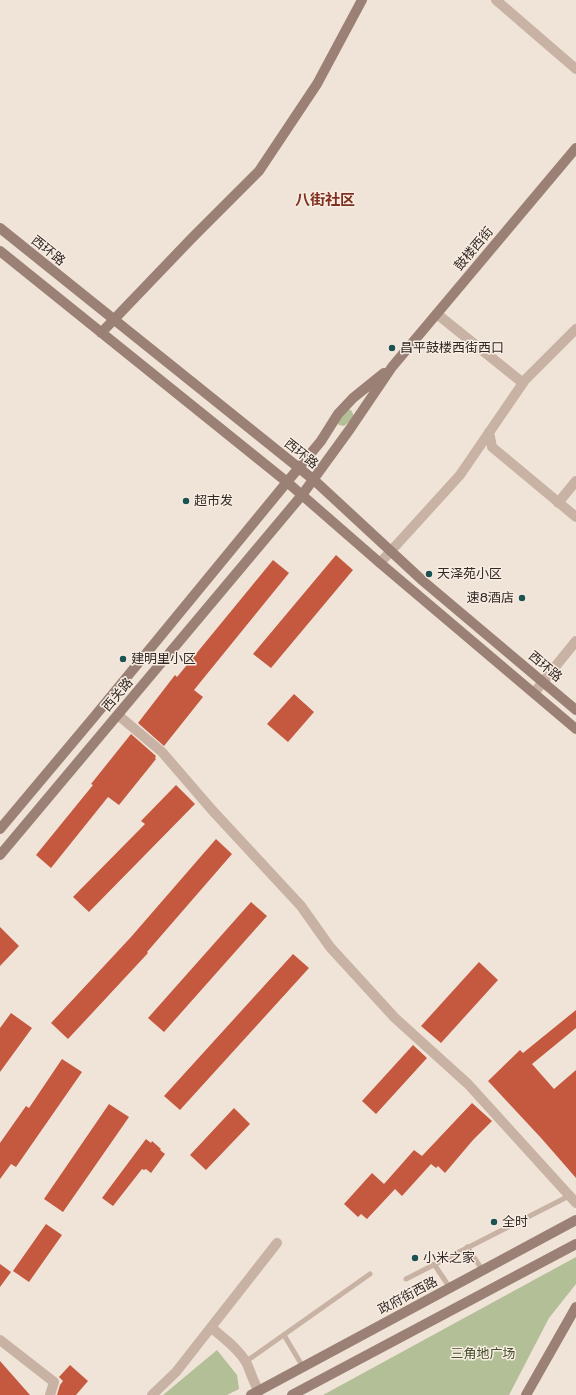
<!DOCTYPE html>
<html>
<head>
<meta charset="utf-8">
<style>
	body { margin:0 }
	canvas { display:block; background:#f0e3d7 }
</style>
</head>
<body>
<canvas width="576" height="1395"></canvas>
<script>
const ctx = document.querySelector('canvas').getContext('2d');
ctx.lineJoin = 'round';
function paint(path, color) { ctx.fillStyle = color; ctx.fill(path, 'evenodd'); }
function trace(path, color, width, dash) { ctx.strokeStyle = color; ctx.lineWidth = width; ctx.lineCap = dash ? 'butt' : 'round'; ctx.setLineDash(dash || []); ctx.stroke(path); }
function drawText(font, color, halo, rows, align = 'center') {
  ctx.font = font + ' Rubik,"Noto Sans SC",sans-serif'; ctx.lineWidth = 3; ctx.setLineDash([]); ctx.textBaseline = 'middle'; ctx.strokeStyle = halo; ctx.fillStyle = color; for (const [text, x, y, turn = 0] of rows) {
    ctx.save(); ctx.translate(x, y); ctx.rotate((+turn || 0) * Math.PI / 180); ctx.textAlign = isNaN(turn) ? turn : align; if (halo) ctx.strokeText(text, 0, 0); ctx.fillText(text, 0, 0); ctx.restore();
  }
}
const green = new Path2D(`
	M347,409L351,410L353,414V419L344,426L339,425L337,421Z
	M576,1257V1284L549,1318L509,1395H323Z
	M217,1350L237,1375L239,1389L227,1395H163Z`);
const building = new Path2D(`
	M336,555L353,570L271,668L253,654Z
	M273,560L289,573L194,690L203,697L164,746L138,723L175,675L177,677Z
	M294,694L314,712L288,742L267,724Z
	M131,734L156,756L155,758L156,759L119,805L108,797L51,868L36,855L93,785L91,784Z
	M176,785L195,804L89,912L73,897L145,824L141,821Z
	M216,839L232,854L147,952L148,953L68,1039L51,1023L131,937Z
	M251,902L267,916L164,1032L148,1018Z
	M0,927L19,946L0,966Z
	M293,954L309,968L180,1110L164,1096Z
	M479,962L498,980L441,1043L421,1026Z
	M576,1010V1028L532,1064L554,1089L576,1070V1178L542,1139L488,1081L520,1050L523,1053Z
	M11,1013L32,1028L0,1072V1028Z
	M413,1045L427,1058L376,1114L362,1101Z
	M62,1059L82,1072L16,1167L11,1164L0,1179V1143L26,1106L29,1108Z
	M472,1103L492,1121L473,1140L445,1173L438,1166L436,1168L431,1164L402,1196L395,1189L367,1219L361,1214L358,1217L344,1204L372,1173L384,1184L414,1150L422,1156Z
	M109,1104L129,1117L63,1212L44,1199Z
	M234,1108L250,1124L206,1170L190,1155Z
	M146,1139L151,1143L152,1141L161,1149L160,1150L165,1154L151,1173L146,1169L144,1170L142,1169L113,1206L102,1198Z
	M46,1224L62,1235L29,1282L13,1271Z
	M0,1264L11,1272L0,1287Z
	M0,1361L30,1395H0Z
	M70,1365L88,1381L76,1395H57L60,1385L63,1381L59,1377Z`);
const lane = new Path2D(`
	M467,1247L483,1271
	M434,1264L450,1288
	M406,1279L569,1196
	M284,1335L303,1367
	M245,1361L251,1358L370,1274`);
const street = new Path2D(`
	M496,0L576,69
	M437,314L523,383
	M489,432L492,447L576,517
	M558,503L576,481
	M380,563L460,475L525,380L576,329
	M534,693L576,641
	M118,715L162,752L212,810L301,906L330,947L395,1018L468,1084L576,1203
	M212,1328C223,1338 238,1348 246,1362C251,1372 253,1382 259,1391
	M0,1340L54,1382L50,1395
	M152,1395L176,1372L277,1243`);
const secondary = new Path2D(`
	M0,228L314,480L423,581L576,710
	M0,251L287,482L380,563L576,729
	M101,333L192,238L259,171L317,84L362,0
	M0,829L94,717L287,482L321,441L338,414L353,398L384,373
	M0,855L302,495L350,429L392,367L576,148
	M251,1395L576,1220
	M292,1395L576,1244
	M526,1395L576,1307`);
const markers = [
	[392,348,4,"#1b5353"],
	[186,501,4,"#1b5353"],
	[429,574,4,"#1b5353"],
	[522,598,4,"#1b5353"],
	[123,659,4,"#1b5353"],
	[494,1222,4,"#1b5353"],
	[415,1258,4,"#1b5353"]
];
const streetNames = [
	["鼓楼西街",474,249,-50],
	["西环路",48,251,39],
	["西环路",301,454,39],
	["西环路",545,667,40],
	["西关路",118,695,-50],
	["政府街西路",408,1296,-28]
];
const poiNames = [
	["昌平鼓楼西街西口",400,348],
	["超市发",194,501],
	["天泽苑小区",437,574],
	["速8酒店",514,598,"right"],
	["建明里小区",131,659],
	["全时",502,1222],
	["小米之家",423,1258]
];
const parkNames = [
	["三角地广场",483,1354]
];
const quarterNames = [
	["八街社区",325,201]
];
paint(green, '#b3bf97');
paint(building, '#c55940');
trace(lane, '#c8b2a3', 5);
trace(street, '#c8b2a3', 10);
trace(secondary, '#9b8175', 10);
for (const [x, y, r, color] of markers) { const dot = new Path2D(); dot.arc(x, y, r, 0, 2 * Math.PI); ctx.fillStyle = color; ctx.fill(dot); trace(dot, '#f8ede3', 1.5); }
drawText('13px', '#332925', '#f8ede3', streetNames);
drawText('13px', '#332925', '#f8ede3', poiNames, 'left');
drawText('13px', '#445129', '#f8ede3', parkNames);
drawText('bold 15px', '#81311f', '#f8ede3', quarterNames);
</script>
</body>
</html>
